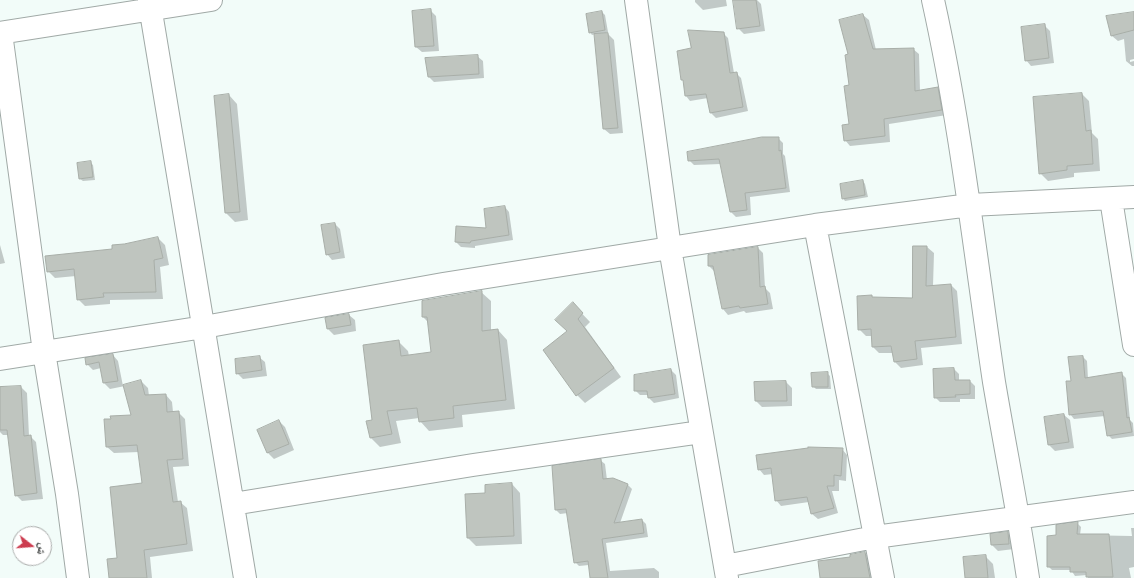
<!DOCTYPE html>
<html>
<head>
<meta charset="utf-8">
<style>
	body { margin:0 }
	#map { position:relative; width:1134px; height:578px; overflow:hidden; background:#f2fcf9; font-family:"Titillium Web","Noto Naskh Arabic",sans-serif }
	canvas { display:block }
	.north { position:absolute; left:12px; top:526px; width:40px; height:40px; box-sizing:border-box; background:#fff; border:1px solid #abadac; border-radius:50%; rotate:107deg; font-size:11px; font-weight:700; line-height:16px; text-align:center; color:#2e3130 }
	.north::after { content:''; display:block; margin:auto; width:14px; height:18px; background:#cc3b4e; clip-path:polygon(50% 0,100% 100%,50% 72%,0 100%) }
</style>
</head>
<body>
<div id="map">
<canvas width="1134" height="578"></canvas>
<div class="north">ش</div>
</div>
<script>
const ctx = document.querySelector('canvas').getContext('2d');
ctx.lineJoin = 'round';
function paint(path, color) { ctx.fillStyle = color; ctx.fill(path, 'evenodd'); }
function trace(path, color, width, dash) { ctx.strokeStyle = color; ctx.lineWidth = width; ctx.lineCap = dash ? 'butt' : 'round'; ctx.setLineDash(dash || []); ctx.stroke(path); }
const shadow = new Path2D(`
	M695,0H726L727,6L703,10L695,2Z
	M742,0H757L761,4L765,31L744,34L738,28Z
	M430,10L436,16L439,51L422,52L416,47Z
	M602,12L605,15L608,32H606L614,40L623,133L610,134L604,129L595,34L592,35L590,32Z
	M1134,13V59L1130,60V62L1134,61V66H1132L1126,61L1124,39L1118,41L1112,36Z
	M863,15L869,20L876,50L913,49L919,54L920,91L937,88L943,94L947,115L889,124L890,142L850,146L845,140L850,125L849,55Z
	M1044,25L1050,31L1054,63L1031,66L1026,60Z
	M723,33L728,38L734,73H736L741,78L748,111L716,118L711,113L708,98L690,101L686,96L684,81L682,79Z
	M477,56L483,61L484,78L434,82L429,77Z
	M1082,94L1089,101L1092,133L1098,139L1100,171L1074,173V177L1048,181L1040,173Z
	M229,95L237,104L248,220L235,222L226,213L215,96Z
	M778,138L783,143V154L785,156L790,192L750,197L751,215L736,217L731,212L721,164L694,165L689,160Z
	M90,162L93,165L95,180L83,181L80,179Z
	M863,181L865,184L868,197L845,201L843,198Z
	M505,207L509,212L513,240L475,246V248L461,247L456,242L487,229Z
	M335,224L340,229L345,258L332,260L327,254Z
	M158,238L165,245L169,265L160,267L163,299L110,300V304L85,306L78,299L76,276L55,278L48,271L124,245Z
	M0,245L5,263L0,264Z
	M914,247H927L934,253L933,286L951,285L957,291L962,344L921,348L923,365L901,368L895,362L893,353H879L873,347L872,336H866L859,329L858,297L872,296L873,298L913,299Z
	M758,248L763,253L765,288L770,293L773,309L746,313L744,311L728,315L723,309L715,272L709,266Z
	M481,292L491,301V331L498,330L507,340L515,409L462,415L463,427L429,431L420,421L419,418L396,421L401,443L380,447L371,438L367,422L373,421L399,342L408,351L409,356L432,353L429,323L423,317V301Z
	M573,304L590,322L585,327L621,377L585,403L577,395L544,350L569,331Z
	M349,315L355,320L356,331L334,335L328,329L326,319Z
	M113,355L118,361L123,386L141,381L148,388L149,396L166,395L172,402L173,412H178L185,419L189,466L173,467L178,502H180L187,508L193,551L150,557L152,578H110L118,559L143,484L139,452L114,453L107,447L132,415L125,386L110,389L104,383L101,368L93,370L87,364Z
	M259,357L265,362L267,376L243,379L237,373Z
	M1083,357L1087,361L1088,379L1121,373L1126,378L1130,420L1133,423L1134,436L1112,439L1108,435L1105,416L1074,419L1070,414L1072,382Z
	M954,369L959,374V381H970L975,386V399H960V402H940L935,397Z
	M671,370L676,375L679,398L654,403L649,398V395H640L635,390Z
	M827,373L830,376L831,389H816L813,386Z
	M786,382L792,388V406L762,407L756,401V383Z
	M21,387L27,393L29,436H30L36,442L43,499L22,501L16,495L9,435H3L0,432V388Z
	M1064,415L1070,420L1074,448L1055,451L1049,445L1045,418Z
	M279,421L285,427L294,450L274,459L268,453L258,430Z
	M842,449L847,455L846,481L839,480V491H832L838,513L818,519L812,514L809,502L781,506L776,500L773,474L764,475L759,469Z
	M600,460L605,464L607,480L628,485L632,489L620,523L642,520L646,524L648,537L606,543L610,571L654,568L659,572V578H591L589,565L579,566L575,562L568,513L560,514L556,510Z
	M512,484L520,493L522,544L476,546L468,538L486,494Z
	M1077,523L1081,527L1080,535L1132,536L1131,528H1134V567L1129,568L1131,578H1088L1087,575L1075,576L1071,570H1052L1048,566L1057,536Z
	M1007,533L1013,538L1014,549L998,551L992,545Z
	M865,553L870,558L874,578H820V572Z
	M985,556L993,564L995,578H966Z`);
const building = new Path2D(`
	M733,0H756L760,26L737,29Z
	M431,9L434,46L415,47L412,11Z
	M602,11L605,30L589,33L586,14Z
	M1134,12V30L1111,36L1106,16Z
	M863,14L873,49L914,48L915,91L938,87L942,110L884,119L885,136L844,141L842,125L849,124L844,86L849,85L845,55L848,54L839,20Z
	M1045,24L1049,58L1025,61L1021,27Z
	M688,30L724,32L730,73L737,72L743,107L710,113L706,94L685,96L683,80H681L677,51L691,48Z
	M608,33L618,128L603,129L594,34Z
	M478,55L479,74L428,77L425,58Z
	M1082,93L1086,131L1091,130L1093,164L1067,166V170L1039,174L1033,97Z
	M229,94L240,212L225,213L214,96Z
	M762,137H779V151L781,150L786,188L745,193L747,210L730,212L719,159L688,161L687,152Z
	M91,161L93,177L79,179L77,163Z
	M863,180L865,195L842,199L840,184Z
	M505,206L509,235L471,241L470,243L455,242L456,226L486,228L484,209Z
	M335,223L340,252L326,255L321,225Z
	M158,237L163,258L154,260L156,292L103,293L104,297L77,300L74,269L47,272L45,256L112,249V245L124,244Z
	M913,246H927L926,286L951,284L956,337L915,341L917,359L894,362L891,346L872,347L871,329L858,330L857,296L872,295V297L912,298Z
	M758,247L760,287L765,286L768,304L740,308L739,306L722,309L713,266H708V255Z
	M482,291V331L498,329L506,400L453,406L454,418L419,422L417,408L387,411L392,434L370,438L366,421L372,420L363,345L399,340L401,356L431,352L427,317H422V301Z
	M573,302L583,313L578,319L614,368L576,396L543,350L567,331L555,320Z
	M349,314L351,325L327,329L325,318Z
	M113,354L118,381L103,383L99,362L86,365L85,358Z
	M260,356L262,370L236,374L235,359Z
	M1083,356L1085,378L1122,372L1127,418L1129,417L1132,432L1107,436L1103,411L1069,415L1066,381H1071L1068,357Z
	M954,368L955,380H970V394L955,395L956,397L934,398L933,369Z
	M671,369L675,394L648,398L647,391H634V375Z
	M828,372V387H812L811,373Z
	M141,380L145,395L166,394L167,412L179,411L183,459L167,460L173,502L181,501L187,544L144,550L147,578H109L107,559L117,558L110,487L142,483L137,445L106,447L104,419H111L110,416L131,415L123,385Z
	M786,381L787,401H755L754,382Z
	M21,386L24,436L31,435L37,493L15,496L7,430H0V387Z
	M1064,414L1069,442L1048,445L1044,417Z
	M279,420L289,444L267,453L257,430Z
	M808,447L843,448L841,476L834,475V486H827L834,508L811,514L807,497L775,501L771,468L758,470L756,455L808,448Z
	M601,459L603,479L613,478L628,484L614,523L642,519L644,533L602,539L608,578H590L588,561L574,563L566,509L555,510L552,466Z
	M512,483L514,536L467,538L465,494L485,493V485Z
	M1078,522L1077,534H1109L1113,577H1086V572H1070V567H1047V536L1056,535V525Z
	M1008,532L1009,544L991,545L990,534Z
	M865,552L870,578H820L818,561L850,557V555Z
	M986,555L988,578H965L963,557Z`);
const minor = new Path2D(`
	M149,0L245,578
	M636,0L670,248L727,578
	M933,0C961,126 975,254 994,382C1005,447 1018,512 1028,578
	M0,33L211,0
	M1,33L44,352L67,494L78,578
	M1111,199L1134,345
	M815,225L883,578
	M0,359L204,327L443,284L815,225L970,205L1134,197
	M233,504L473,465L701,432
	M725,566L875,537L1134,502`);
paint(shadow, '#0003');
paint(building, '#bfc5bf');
trace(building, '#a8aea8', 1);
trace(minor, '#a0a9a6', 24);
trace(minor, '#fff', 22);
</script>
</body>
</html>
